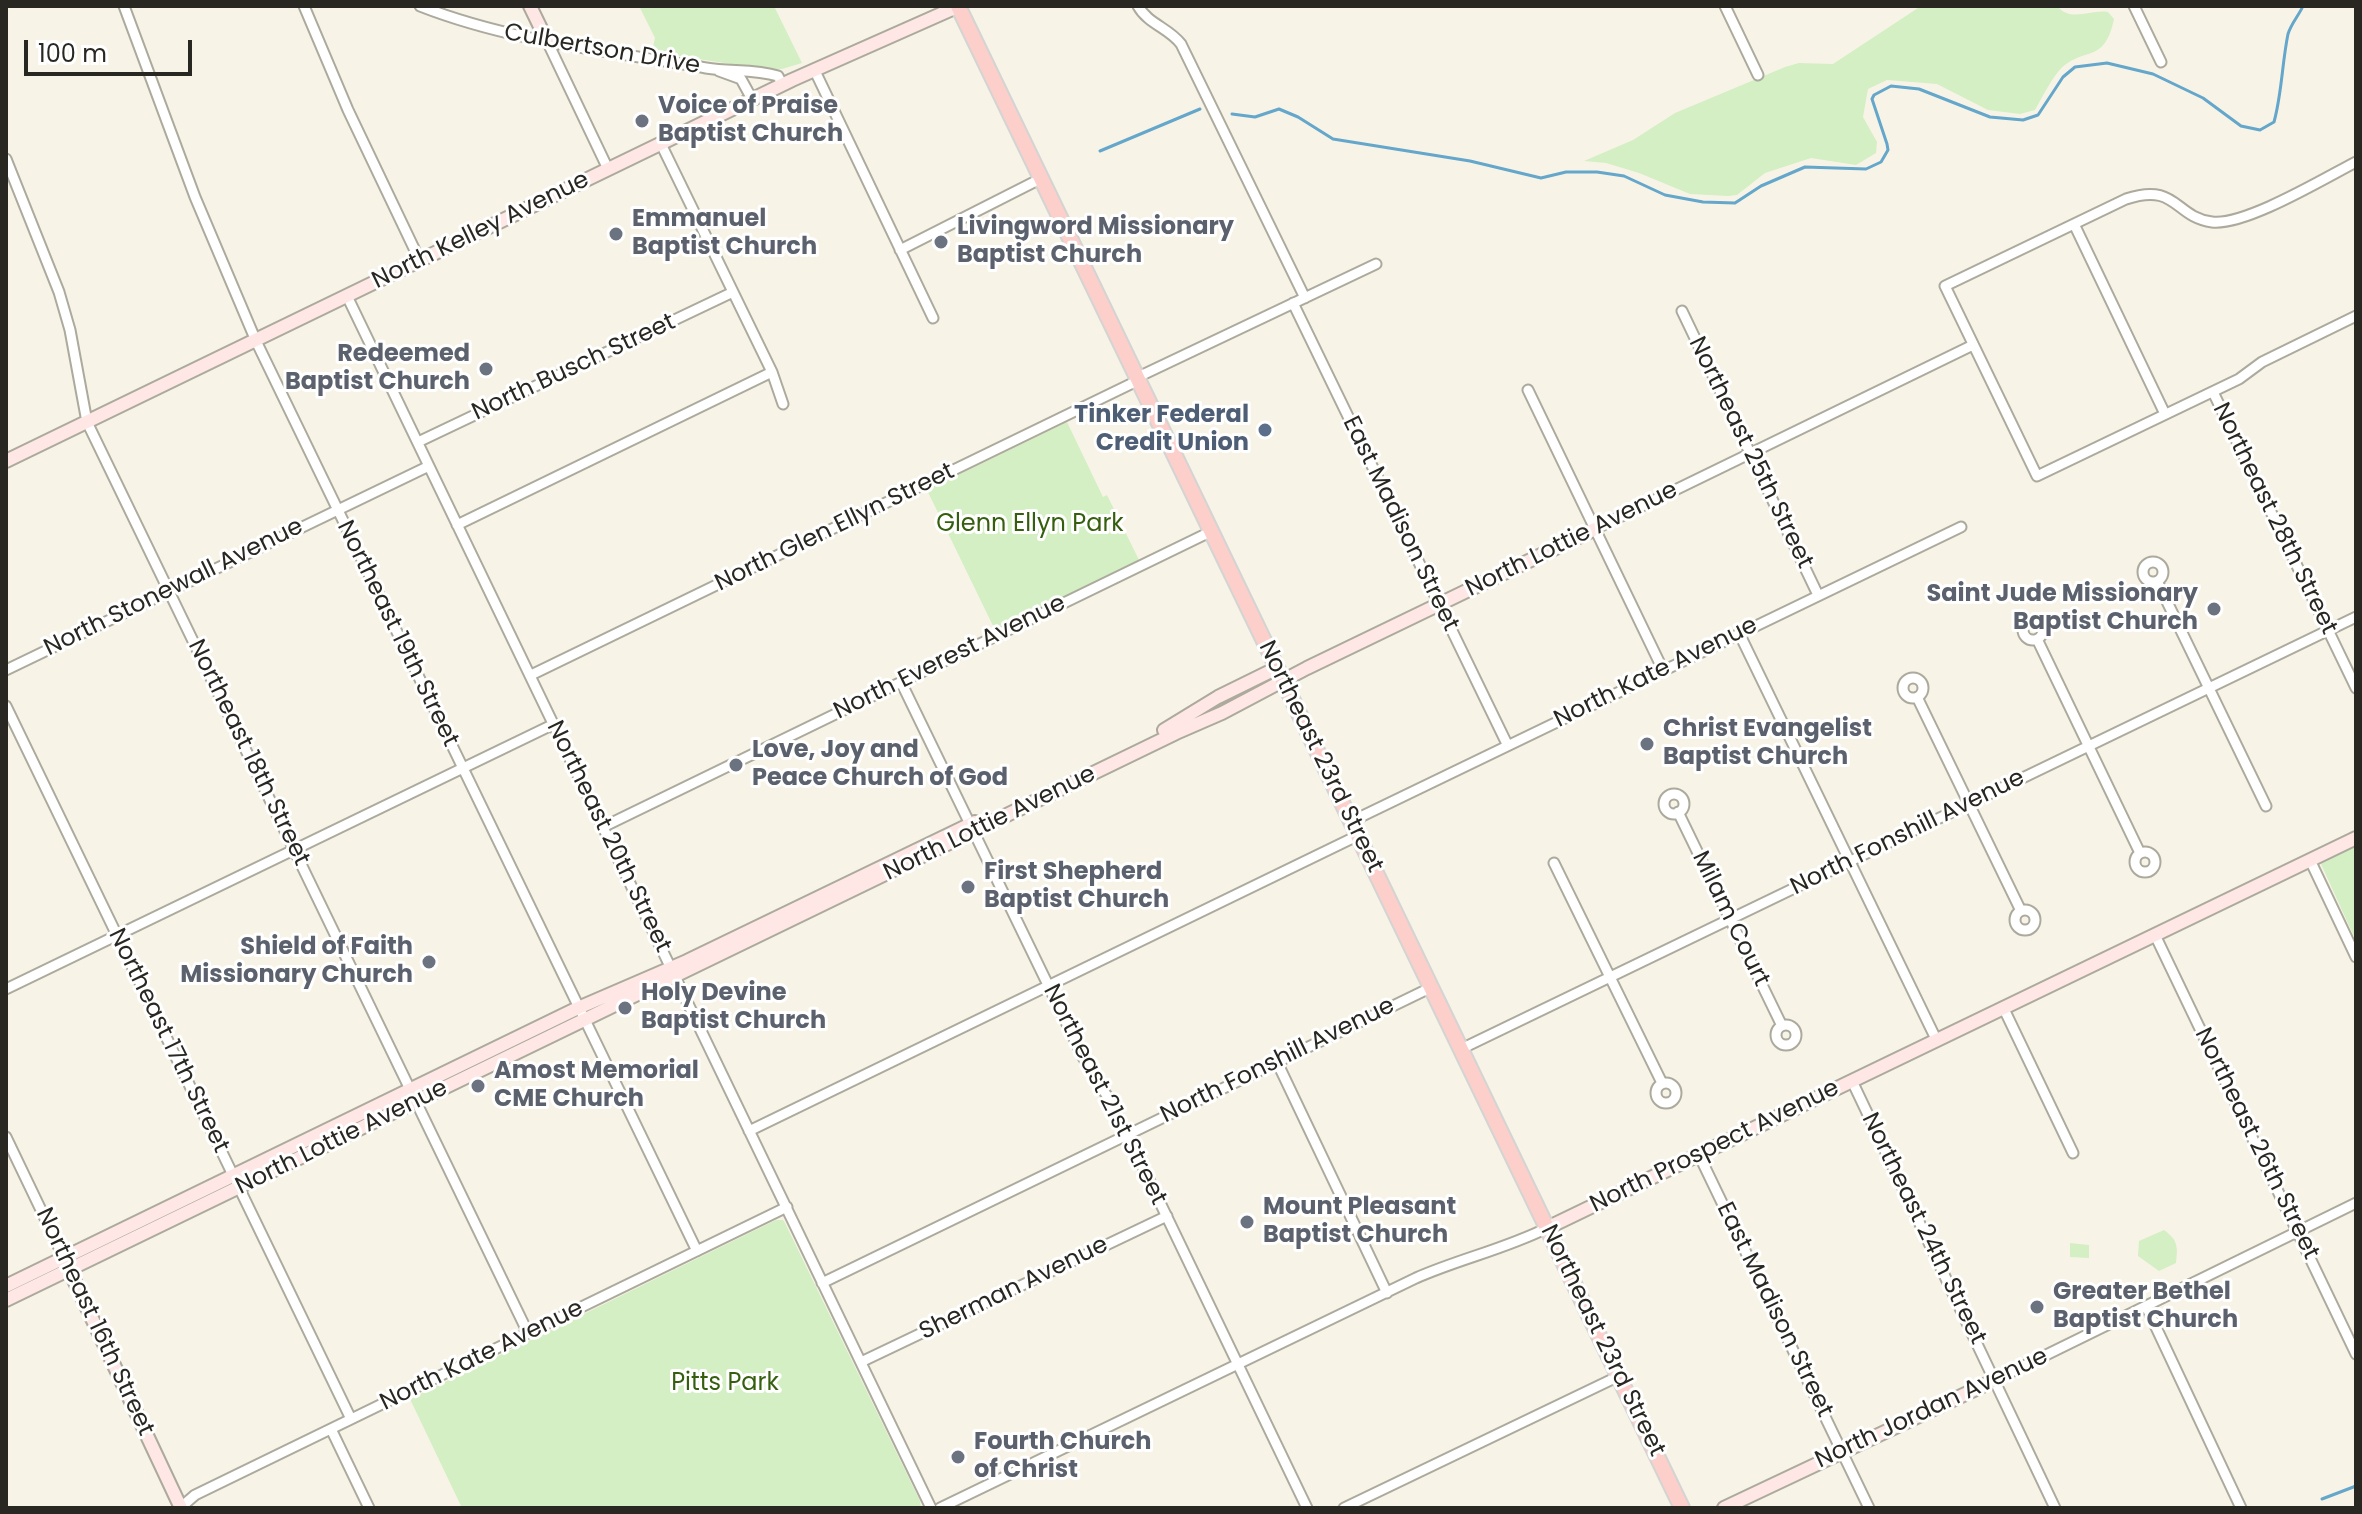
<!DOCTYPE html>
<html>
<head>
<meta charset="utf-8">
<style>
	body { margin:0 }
	#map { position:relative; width:2362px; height:1514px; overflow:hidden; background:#f7f4e7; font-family:Poppins,sans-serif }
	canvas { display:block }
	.frame { position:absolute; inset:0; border:8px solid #282722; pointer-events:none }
	.scale { position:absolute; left:24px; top:40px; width:168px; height:36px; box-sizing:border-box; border:4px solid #282722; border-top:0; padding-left:10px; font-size:24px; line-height:28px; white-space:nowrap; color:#282722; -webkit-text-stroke:6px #fff; paint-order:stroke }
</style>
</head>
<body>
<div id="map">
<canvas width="2362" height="1514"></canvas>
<div class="frame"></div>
<div class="scale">100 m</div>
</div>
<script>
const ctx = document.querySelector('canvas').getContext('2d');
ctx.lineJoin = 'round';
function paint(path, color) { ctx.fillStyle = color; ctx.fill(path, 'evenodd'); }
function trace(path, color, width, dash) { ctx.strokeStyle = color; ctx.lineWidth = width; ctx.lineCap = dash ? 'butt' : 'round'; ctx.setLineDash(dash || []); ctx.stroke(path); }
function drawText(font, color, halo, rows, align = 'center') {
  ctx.font = font + ' Poppins,sans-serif'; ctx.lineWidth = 6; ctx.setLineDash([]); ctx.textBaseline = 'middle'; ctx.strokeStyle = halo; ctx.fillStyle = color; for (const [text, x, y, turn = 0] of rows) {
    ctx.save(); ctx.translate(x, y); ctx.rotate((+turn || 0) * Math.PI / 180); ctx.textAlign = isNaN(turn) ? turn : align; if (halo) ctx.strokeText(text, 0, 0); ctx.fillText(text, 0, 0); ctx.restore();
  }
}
const green = new Path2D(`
	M639,6H774L802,63L782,69H764L652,52L655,38Z
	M1921,6H2057C2072,23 2090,9 2108,12L2114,19C2104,67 2082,44 2058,72C2049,83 2042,98 2035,110L2020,114L1988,110L1937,84L1887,80L1868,89L1863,117L1877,142L1876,153L1856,165L1811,158L1765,173L1737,195L1728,196L1690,194L1639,173L1606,163L1584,161L1633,140L1675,113L1785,67L1799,63L1833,64Z
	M1067,422L1103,497L1107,495L1139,560L995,630L927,490Z
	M2356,844V941L2321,864L2323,860Z
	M776,1220H783L785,1223L920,1501L921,1508H462L410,1399Z
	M2164,1230C2178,1240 2178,1247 2176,1263L2159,1271L2138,1256L2139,1241Z
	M2070,1243L2089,1245V1258L2070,1257Z`);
const stream = new Path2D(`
	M1232,114L1255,117L1279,109L1298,117L1333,139L1470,161L1541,178L1566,172H1597L1624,176L1665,195L1703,202L1735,203L1761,186L1805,167L1866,169L1881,162L1888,150L1887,144L1872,99L1874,95L1891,86L1919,89L1990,117L2023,120L2038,115L2063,77L2075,67L2107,63L2153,74L2203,98L2241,126L2260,130L2274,122C2282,93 2282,63 2288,34C2291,24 2299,15 2303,6
	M1100,151L1200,109
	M2322,1499L2356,1486`);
const street = new Path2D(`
	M124,6L195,197L256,341L697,1251
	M304,6L348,110L420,261
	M420,6C512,42 609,51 706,68C730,72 754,69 778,76L782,84
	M1138,6C1148,24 1169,28 1181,44L1305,298
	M1725,6L1758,75
	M2134,6L2161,62
	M547,41L608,169
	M814,69L933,318
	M719,71L741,79L752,99
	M661,144L772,372L783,404
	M6,159L59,292L70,330L87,422L528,1333
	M2356,162C2323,179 2245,226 2212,222C2174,217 2177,182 2126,199L1945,286L2037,476L2239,379L2262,362L2356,316
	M2074,224L2165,414
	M900,250L1042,178
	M347,296L931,1508
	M1293,303L1507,744
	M1682,311L1818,595
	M1138,377L1376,264
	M1528,390L1663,670
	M2213,392L2356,688
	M418,442L731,293
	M457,525L772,372
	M1595,529L1973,345
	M2143 572a10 10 0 1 1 20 0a10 10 0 1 1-20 0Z
	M2157,581L2266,806
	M2023 630a10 10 0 1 1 20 0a10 10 0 1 1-20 0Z
	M1739,633L1936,1039
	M2037,639L2140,853
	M6,670L429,466
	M531,675L1139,380
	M1903 688a10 10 0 1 1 20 0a10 10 0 1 1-20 0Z
	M901,682L1083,1057L1107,1096L1127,1134L1307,1508
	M1917,697L2021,911
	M6,706L351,1419
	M1664 804a10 10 0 1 1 20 0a10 10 0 1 1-20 0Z
	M1678,812L1782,1026
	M1352,821L1961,527
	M603,827L1212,531
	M2135 862a10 10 0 1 1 20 0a10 10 0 1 1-20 0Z
	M2310,860L2356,957
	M1554,863L1662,1083
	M2015 920a10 10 0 1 1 20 0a10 10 0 1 1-20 0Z
	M2155,935L2356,1354
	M6,989L554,724
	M2003,1007L2073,1153
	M1776 1035a10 10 0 1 1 20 0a10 10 0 1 1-20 0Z
	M1461,1049L2356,617
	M1277,1062L1387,1293
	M1852,1081L2055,1508
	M1656 1093a10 10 0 1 1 20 0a10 10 0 1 1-20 0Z
	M749,1131L1359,835
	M6,1137L64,1258
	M1699,1155L1869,1508
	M822,1283L1432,987
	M2146,1306L2241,1508
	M861,1362L1167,1216
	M1995,1380L2356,1203
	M331,1429L369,1508
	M180,1508L195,1495L787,1207
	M940,1508L1416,1278C1459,1259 1505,1249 1547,1228
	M1344,1508L1619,1376`);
const secondary = new Path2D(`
	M530,6L547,41
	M6,461L792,80L959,6
	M1164,730L1218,697L1277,668
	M1547,1228L2356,838
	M67,1265L181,1508
	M6,1286L578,1008L687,961L975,822
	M6,1300L1176,733L1222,713L1307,668L1595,529
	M1724,1508L1995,1380`);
const primary = new Path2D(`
	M958,6L1682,1508`);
const markers = [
	[642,121,8,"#6b7280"],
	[616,234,8,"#6b7280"],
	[941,242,8,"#6b7280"],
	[486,369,8,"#6b7280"],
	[1265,430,8,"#5c6f8a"],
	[2214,609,8,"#6b7280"],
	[1647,744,8,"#6b7280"],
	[736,765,8,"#6b7280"],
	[968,887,8,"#6b7280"],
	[429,962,8,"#6b7280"],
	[625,1008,8,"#6b7280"],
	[478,1086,8,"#6b7280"],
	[1247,1222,8,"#6b7280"],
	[2037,1307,8,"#6b7280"],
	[958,1457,8,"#6b7280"]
];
const streetNames = [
	["Culbertson Drive",602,50,10],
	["North Kelley Avenue",481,231,-26],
	["North Busch Street",574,368,-25],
	["Northeast 25th Street",1750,453,64],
	["Northeast 28th Street",2274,519,64],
	["East Madison Street",1400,524,64],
	["North Glen Ellyn Street",835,528,-26],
	["North Lottie Avenue",1572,540,-26],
	["North Stonewall Avenue",174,588,-26],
	["Northeast 19th Street",397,634,64],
	["North Everest Avenue",950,658,-26],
	["North Kate Avenue",1656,673,-26],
	["Northeast 18th Street",248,753,64],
	["Northeast 23rd Street",1320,757,64],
	["North Lottie Avenue",990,824,-26],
	["North Fonshill Avenue",1908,833,-26],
	["Northeast 20th Street",608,837,64],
	["Milam Court",1730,919,64],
	["Northeast 17th Street",168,1041,64],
	["North Fonshill Avenue",1278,1061,-26],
	["Northeast 21st Street",1104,1095,63],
	["North Lottie Avenue",342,1138,-26],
	["Northeast 26th Street",2256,1144,64],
	["North Prospect Avenue",1715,1147,-26],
	["Northeast 24th Street",1923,1229,64],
	["Sherman Avenue",1014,1289,-26],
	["East Madison Street",1774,1310,64],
	["Northeast 16th Street",94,1322,65],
	["Northeast 23rd Street",1602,1341,64],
	["North Kate Avenue",482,1356,-26],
	["North Jordan Avenue",1932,1409,-25]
];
const worshipNames = [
	["Voice of Praise",658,107],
	["Baptist Church",658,135],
	["Emmanuel",632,220],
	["Baptist Church",632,248],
	["Livingword Missionary",957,228],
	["Baptist Church",957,256],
	["Redeemed",470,355,"right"],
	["Baptist Church",470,383,"right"],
	["Saint Jude Missionary",2198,595,"right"],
	["Baptist Church",2198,623,"right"],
	["Christ Evangelist",1663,730],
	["Baptist Church",1663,758],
	["Love, Joy and",752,751],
	["Peace Church of God",752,779],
	["First Shepherd",984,873],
	["Baptist Church",984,901],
	["Shield of Faith",413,948,"right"],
	["Missionary Church",413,976,"right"],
	["Holy Devine",641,994],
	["Baptist Church",641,1022],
	["Amost Memorial",494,1072],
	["CME Church",494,1100],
	["Mount Pleasant",1263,1208],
	["Baptist Church",1263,1236],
	["Greater Bethel",2053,1293],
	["Baptist Church",2053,1321],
	["Fourth Church",974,1443],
	["of Christ",974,1471]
];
const serviceNames = [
	["Tinker Federal",1249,416],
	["Credit Union",1249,444]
];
const parkNames = [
	["Glenn Ellyn Park",1030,525],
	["Pitts Park",725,1384]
];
paint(green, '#d3efc3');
trace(stream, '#65a6cb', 3);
trace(street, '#acaa9d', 13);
trace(secondary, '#acaa9d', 16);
trace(primary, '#d4d4d3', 18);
trace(street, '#fff', 9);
trace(secondary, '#fee7e5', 12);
trace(primary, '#fdcfca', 14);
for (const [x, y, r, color] of markers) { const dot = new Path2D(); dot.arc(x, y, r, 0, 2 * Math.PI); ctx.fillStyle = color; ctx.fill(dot); trace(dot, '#fff', 3); }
drawText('24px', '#282722', '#fff', streetNames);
drawText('bold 24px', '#5b616d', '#fff', worshipNames, 'left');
drawText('bold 24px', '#4e5e75', '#fff', serviceNames, 'right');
drawText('24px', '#355f0e', '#fff', parkNames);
</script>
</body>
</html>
